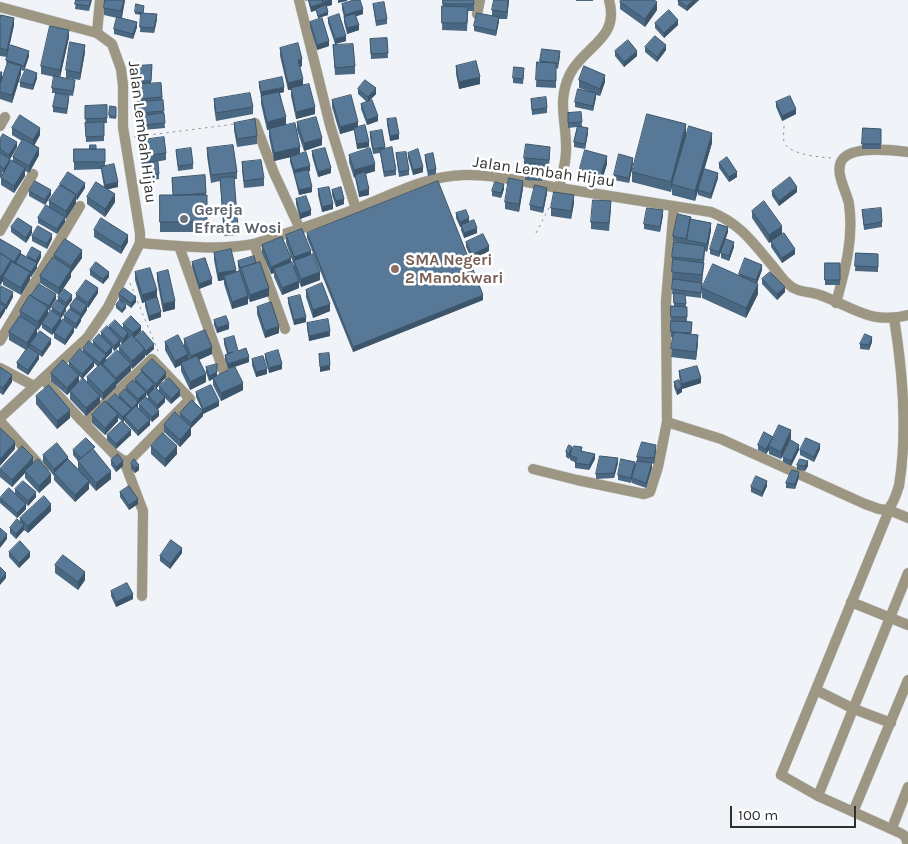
<!DOCTYPE html>
<html>
<head>
<meta charset="utf-8">
<style>
	body { margin:0 }
	#map { position:relative; width:908px; height:844px; overflow:hidden; background:#f0f4f8; font-family:Karla,sans-serif }
	canvas { display:block }
	.scale { position:absolute; left:730px; top:806px; width:126px; height:22px; box-sizing:border-box; border:2px solid #2e3031; border-top:0; padding-left:6px; font-size:15px; line-height:18px; white-space:nowrap; color:#2e3031; -webkit-text-stroke:4px #fff; paint-order:stroke }
</style>
</head>
<body>
<div id="map">
<canvas width="908" height="844"></canvas>
<div class="scale">100 m</div>
</div>
<script>
const ctx = document.querySelector('canvas').getContext('2d');
ctx.lineJoin = 'round';
function trace(path, color, width, dash) { ctx.strokeStyle = color; ctx.lineWidth = width; ctx.lineCap = dash ? 'butt' : 'round'; ctx.setLineDash(dash || []); ctx.stroke(path); }
function paint(path, color) { ctx.fillStyle = color; ctx.fill(path, 'evenodd'); }
function drawText(font, color, halo, rows, align = 'center') {
  ctx.font = font + ' Karla,sans-serif'; ctx.lineWidth = 5; ctx.setLineDash([]); ctx.textBaseline = 'middle'; ctx.strokeStyle = halo; ctx.fillStyle = color; for (const [text, x, y, turn = 0] of rows) {
    ctx.save(); ctx.translate(x, y); ctx.rotate((+turn || 0) * Math.PI / 180); ctx.textAlign = isNaN(turn) ? turn : align; if (halo) ctx.strokeText(text, 0, 0); ctx.fillText(text, 0, 0); ctx.restore();
  }
}
const path = new Path2D(`
	M784,126C784,131 783,138 784,142C789,155 820,157 831,158
	M134,137L235,124
	M536,233L553,200
	M130,283L158,351`);
const minor = new Path2D(`
	M299,0L330,125L356,209
	M477,14L480,0
	M97,33L100,0
	M255,123L274,173L300,229
	M0,126L5,117
	M559,188L711,212C739,223 752,241 771,264C777,271 782,279 788,284C797,293 809,291 820,295C853,307 871,325 908,315
	M0,231L33,174
	M254,244L285,329
	M179,246L225,375
	M836,303C845,270 854,239 849,204C847,192 834,172 842,160C852,145 892,150 908,152
	M0,341L80,206
	M0,368L34,386
	M43,379L80,419L84,423L114,454L124,461L130,460L190,399L152,359L84,423
	M0,418L87,338L108,307L140,243
	M0,421L44,470
	M667,422L721,439L865,504L879,509L887,510C894,504 896,494 899,486C908,431 903,373 894,318
	M124,461L143,511L142,596
	M533,469L577,480L644,494L650,492L658,467L667,422L666,301L674,206
	M890,508L781,775L818,796L900,833L905,836L908,844
	M889,510L908,518
	M851,602L908,625
	M816,690L854,709L891,723
	M818,796L908,573
	M853,812L908,680
	M892,828L908,787`);
const tertiary = new Path2D(`
	M0,7L97,33L112,44L121,69L123,85V127L140,233V243C178,246 217,251 254,244C288,233 322,222 356,209C391,195 425,176 464,175C496,174 528,183 559,188C562,175 567,161 566,146C566,119 557,101 570,74C585,45 620,39 609,0`);
const wall = new Path2D(`
	M76,0H92L89,11L75,9Z
	M125,0L122,18L137,27L133,39L114,34V29L117,18L104,15V8Z
	M305,0H332V5L327,6L328,15L318,18L316,10L311,12L308,0L306,1Z
	M443,0H474V11H468L467,31L442,30Z
	M509,0L507,19H499L496,36L474,31V26L492,16V10Z
	M576,0H593V1H576Z
	M678,0H699L687,11L678,5Z
	M620,2L657,10L645,27L620,9Z
	M342,4L363,14L356,16L359,30L347,34L344,22V17L342,9Z
	M373,4L387,19V24L376,26Z
	M144,8L143,14L157,19L154,33L140,32L141,15L135,14V12Z
	M328,18L346,41L335,44L328,23Z
	M0,22L14,25L7,56H29L24,71L21,70V74L12,103L0,99V92L2,79L7,65L6,60L7,57L0,56Z
	M310,22L329,46L317,50L310,27Z
	M655,23L678,25L664,38L655,28Z
	M69,37L60,77L75,85L73,96L67,95L69,100L67,114L53,112V107L56,93H52V88L55,77L41,74V66Z
	M387,38L388,58L371,59L370,39Z
	M333,45L355,66V74L335,75Z
	M645,47L666,50L657,62L645,52Z
	M280,48L302,66L300,67L303,85L315,114L296,119L291,96V90H288L280,56Z
	M542,49L560,56L558,69L556,68V88L536,87L537,62H540Z
	M615,51L637,56L624,67L615,56Z
	M85,52L80,80L66,78V70Z
	M152,65L151,84L161,83L165,128L143,130L142,118H138L137,102H141L140,86H136V66Z
	M456,66L480,84L459,89L456,74Z
	M524,73L523,84L513,83V78Z
	M37,78L33,90L20,87V82Z
	M579,80L605,82L600,96L596,95L593,111L575,107V102L588,91L579,88Z
	M259,82L284,92L280,93L286,125L267,130L261,104V96L259,87Z
	M358,89L376,94L369,101L378,121L367,125L361,109V104L367,102L358,94Z
	M214,99L253,107V114L216,121L214,107Z
	M531,99L547,108V113L532,115Z
	M332,100L358,127L369,147L357,149L354,130L340,134L332,107Z
	M776,102L796,114L782,121L776,107Z
	M107,105V123H104V141L86,142L85,106Z
	M110,106L116,107V119L109,118Z
	M581,112L582,127L588,133L585,149L574,147V142L577,127L568,128V113Z
	M387,119L399,139L390,141L387,124Z
	M297,122L322,145L304,151L297,130Z
	M234,123L257,136V144L237,147L234,130Z
	M12,128L40,135L34,145L39,155L29,173L25,171V176L14,193L1,185V178L3,173L2,172V175L0,178V139L17,147L10,159V162L13,161V157L22,141L12,135Z
	M863,128L881,129V149H862Z
	M269,129L300,154L310,171L308,172L312,192L299,195L294,175L290,162V157L274,161L269,137Z
	M370,132L385,147V149L396,170V175L384,177L380,153L373,154L370,137Z
	M686,135L712,143L695,201L672,195V187L671,192L632,182V172Z
	M142,140L166,153V160L155,162L159,174V179L144,181L142,163H144L142,147Z
	M207,148L237,172V179H234L238,235L224,236L220,181L211,183L207,156Z
	M74,149H105V166L118,187L107,189L115,202L105,217L87,204V197L104,187L101,169L74,170Z
	M176,150L193,164V169L178,171Z
	M312,151L331,173L318,177L312,156Z
	M396,153L409,170V175L399,177Z
	M408,153L423,172L413,175L408,158Z
	M550,154L549,168L543,167L542,181L525,180L526,165H524V158Z
	M349,155L375,171L366,174L369,195L359,197L355,177L354,178L349,162Z
	M425,155L436,169V174L428,176L425,160Z
	M242,162L264,178V186L244,188L242,170Z
	M633,163L629,183L614,180V175Z
	M719,163L737,177L729,182L719,168Z
	M607,164L600,186L579,179V172Z
	M205,175L206,195H207V232H160V195H173L172,178Z
	M718,178L711,199L698,195V190Z
	M60,184L85,188L77,200L76,199V203L66,219L65,218V222L57,234L38,223V218L49,207V201L60,186Z
	M523,188L519,212L505,209V202Z
	M318,189L333,209L322,212L318,195Z
	M504,189L501,198L492,196V191Z
	M332,190L344,204L336,207L332,195Z
	M29,191L51,195L45,205L29,196Z
	M772,191L797,192L779,206L772,196Z
	M547,193L543,213L530,210V205Z
	M296,199L311,215L300,219L296,204Z
	M574,203L571,219L551,216V208Z
	M611,209L609,231L591,229V222Z
	M862,210L882,222V227L864,230Z
	M752,211L782,234L769,243L752,218Z
	M456,213L469,222L477,233L464,238L461,230V226L460,227L456,218Z
	M663,215L660,232L644,229V224Z
	M691,219L711,230L707,252L705,251L701,298L685,296L686,307H687V321L692,322L691,334L698,343L696,360L671,357L673,337H671V306H674V294H672L673,280L672,279L673,264L672,257L686,244L673,241V236Z
	M11,227L32,233L26,243L11,232Z
	M94,230L128,242L121,254L94,237Z
	M728,232L719,257L710,254V249Z
	M307,233L483,300L353,352L307,238Z
	M286,235L311,255L320,280L301,287L299,282V288L282,295L274,277V273L271,274L262,253V245L291,262L294,268V265L286,243Z
	M32,236L52,239L47,249L32,241Z
	M0,239L27,258V256L41,257L37,265V268L31,277H30V280L21,295L3,285V281L0,285Z
	M466,242L489,251L472,260L466,247Z
	M771,242L795,254L782,263L771,247Z
	M734,247L729,261L721,258V253Z
	M214,253L236,272L239,271L238,266V261L256,263L269,296L250,302L248,298V304L232,309L224,284V280L218,281L214,260Z
	M856,253L878,254V272L855,271Z
	M54,255L82,258L71,273V277L59,295L40,283V276L54,257Z
	M192,262L212,284L199,289L192,267Z
	M825,263H840V285H825Z
	M90,270L109,277L103,284L90,275Z
	M762,270L757,283L758,294L746,318L702,298V288L739,275V274Z
	M135,272L157,298L161,317L149,321L145,306V302L142,303L135,280Z
	M157,273L175,309L163,312L157,280Z
	M762,279L785,292L777,300L762,284Z
	M0,287L13,297L6,310L5,309V311L0,319Z
	M306,290L330,311L313,318L306,297Z
	M98,293L88,308L87,307V310L81,319V321L76,329L74,328V332L65,345L54,338V333L52,335L42,328V324L38,330L37,329V335L51,344L42,357L39,355V359L28,375L17,368V363L26,350L9,340V332L20,316V311L31,296L56,299L48,311V314L52,310V308L58,301V297L72,300L66,308V311L61,318V322L64,320V316L70,309V306L76,298V294Z
	M119,294L136,302L131,308L123,302L126,308L122,313L116,308V305L120,300H119Z
	M288,298L306,322L294,325L288,303Z
	M257,307L279,333L265,338L257,314Z
	M214,320L229,329L217,333L214,325Z
	M307,323L330,336L309,341L307,328Z
	M123,324L141,331L134,338L154,349L146,356L145,355V357L132,369L131,367V371L116,385V387L103,400L100,397V403L86,416L70,399V392L67,395L51,381V373L69,365V362L83,351V349L93,344V341L101,336V332L109,329V326L123,328ZM120,342L122,344L119,347V352L106,360V358L112,352V348L114,351L120,345ZM94,363L98,367L87,377V383L76,385L79,376L82,379L94,366Z
	M184,339L212,354L199,360L206,382L190,390L181,371V365L175,368L165,350V342L184,346Z
	M224,339L249,362L228,369L225,360V355L227,354L224,344Z
	M872,342L869,350L860,349V344Z
	M265,354L282,369L269,373L265,359Z
	M252,359L267,374L256,377L252,365Z
	M0,367L12,382L3,395L0,393Z
	M206,367L217,376L243,390L221,401L213,385V379L209,381L206,372Z
	M141,370L166,377L156,388L159,391V386L180,396L171,404L165,398V402L158,409L159,416L152,422L139,409V404L148,399V395L155,389L154,387V389L147,396L146,394L138,404V407L150,425L138,436L125,422V420L123,422L131,435L116,449L107,440V435L122,421L118,418V421L105,435L92,423V415L107,403L119,398V395L126,390V387L135,382V379L141,373Z
	M679,371L701,383L682,389V392L677,395L674,387V382L681,385L679,376Z
	M196,392L219,406L203,414V413V416L191,428V435L180,447L164,432V425L180,417V413L202,410L196,397Z
	M36,396L70,418L57,429L36,404Z
	M773,437L791,438L781,459L769,454V450L766,454L758,450V445Z
	M151,446L177,454L165,467L151,454Z
	M820,449L814,462L800,455V450Z
	M73,450L95,451L111,479L96,491L89,483V489L75,502L54,480V476L43,462V455L68,459L78,469V461L73,455Z
	M656,450L654,464L652,463V468L646,488L632,483V478L637,461V457Z
	M799,450L791,466L783,462V457Z
	M572,451H582L595,459L589,470L575,468V462L570,460V455L569,459L566,457V452Z
	M111,460L123,466L116,472L111,465Z
	M33,463L51,482L39,493L25,478V473L12,487L0,477V469Z
	M618,463L614,478L596,479V474Z
	M131,464L139,470L135,473L131,469Z
	M797,465L808,466L805,471L797,470Z
	M635,467L631,483L618,480V475Z
	M799,477L795,489L786,488V483Z
	M767,486L762,497L751,492V487Z
	M15,489L36,497L28,506L26,504V509L17,518L0,503V498L15,494Z
	M120,492L138,504L129,510L120,497Z
	M51,511L28,533L24,530L16,539L10,533V528L20,522V518Z
	M9,552L30,557L19,568L9,557Z
	M182,553L170,569L160,561V556Z
	M55,565L85,580L78,590L55,573Z
	M111,591L133,599L116,607L111,596Z`);
const shadedWall = new Path2D(`
	M124,0H125L121,19V11Z
	M332,0V5L324,7V2Z
	M338,0H347V1L338,3Z
	M508,0H509L507,19V12Z
	M694,0H699L687,11V6Z
	M657,2V10L645,27V19Z
	M323,3V8L311,12V7Z
	M363,9V14L345,20V15Z
	M328,12V15L318,18V16Z
	M157,14V19L154,33V28Z
	M499,17V22L496,36V31Z
	M14,18V25L7,57V50Z
	M678,20V25L664,38V33Z
	M137,22V27L133,39V34Z
	M359,25V30L347,34V28Z
	M69,30V37L60,78V70Z
	M346,36V41L335,44V39Z
	M329,41V46L317,50V45Z
	M85,45V52L80,80V73Z
	M666,45V50L657,62V57Z
	M29,51V56L24,71V66Z
	M637,51V56L624,67V62Z
	M302,59V66L298,68V60Z
	M21,66V74L12,103V95Z
	M2,72V80L0,86V79Z
	M37,73V78L33,90V85Z
	M605,75V82L600,96V89Z
	M480,77V84L459,89V82Z
	M303,79V86L288,90V83Z
	M284,87V92L261,97V92Z
	M376,88V94L368,102V97Z
	M596,93V98L593,111V106Z
	M315,107V114L296,119V112Z
	M796,109V114L782,121V116Z
	M378,116V121L367,125V120Z
	M286,117V125L267,130V122Z
	M358,122V129L354,128V130L340,134V127Z
	M686,124V135L672,184L671,192V182Z
	M40,128V135L33,148V140Z
	M588,128V133L585,149V144Z
	M712,133V143L695,201V191Z
	M399,134V139L390,141V136Z
	M322,138V145L304,151V143Z
	M17,142V147L10,159V164L4,174V169L9,160V155Z
	M369,142V147L357,149V144Z
	M300,147V155L274,161V153Z
	M39,148V155L29,173V166Z
	M607,156V164L600,186V178Z
	M633,158V163L629,183V178Z
	M375,164V171L355,177V175L354,178V170Z
	M310,166V171L295,175L294,173V175V170Z
	M423,167V172L413,175V170Z
	M25,168V176L14,193V186Z
	M331,168V173L318,177V172Z
	M737,172V177L729,182V177Z
	M718,173V178L711,199V194Z
	M523,181V188L519,212V204Z
	M118,182V187L105,190V185Z
	M85,183V188L77,200V195Z
	M504,184V189L501,198V193Z
	M312,187V192L299,195V190Z
	M797,187V192L779,206V201Z
	M547,188V193L543,213V208Z
	M369,189V195L359,197V192Z
	M51,190V195L45,205V200Z
	M115,194V202L105,217V209Z
	M76,195V203L66,219V211Z
	M574,195V203L571,219V211Z
	M344,199V204L336,207V201Z
	M333,204V209L322,212V207Z
	M311,210V215L300,219V214Z
	M663,210V215L660,232V227Z
	M65,217V222L57,234V229Z
	M469,218V223L460,227V222Z
	M711,223V230L707,252V244Z
	M782,226V234L769,243V235Z
	M32,227V233L26,243V238Z
	M728,227V232L719,257V252Z
	M477,228V233L464,238V233Z
	M52,234V239L47,249V244Z
	M128,235V242L121,254V247Z
	M734,242V247L729,261V256Z
	M489,246V251L472,260V255Z
	M795,249V254L782,263V258Z
	M82,250V258L71,273V277L59,295V288L71,270V266Z
	M21,251V256L14,267V262Z
	M311,251V258L294,262V257Z
	M41,252V257L37,265V268L31,277V272L36,265V261Z
	M291,258V265L274,269V273L271,274V267Z
	M11,260V267L3,277V281L0,286V278Z
	M762,265V270L756,286V280Z
	M236,270V277L224,276V280L218,281V273Z
	M30,272V280L21,295V288Z
	M109,272V277L103,284V279Z
	M320,272V280L301,287V279Z
	M212,279V284L199,289V284Z
	M299,281V288L282,295V288Z
	M758,284V294L746,318V308Z
	M785,287V292L777,300V294Z
	M98,288V293L88,308V303Z
	M269,288V296L250,302V295Z
	M157,290V298L142,303V295Z
	M13,292V297L6,310V305Z
	M56,294V299L49,311V306Z
	M72,295V300L66,308V303Z
	M483,295V300L353,352V347Z
	M248,296V304L232,309V302Z
	M136,297V302L131,308V303Z
	M175,301V309L163,312V304Z
	M330,304V311L313,318V310Z
	M87,305V310L81,319V321L76,329V324L81,316V314Z
	M126,305V308L122,313V310Z
	M5,306V311L0,319V314Z
	M66,306V311L61,318V322L52,335V330L61,317V314Z
	M48,307V314L38,330V322Z
	M161,312V317L149,321V316Z
	M306,317V322L294,325V320Z
	M229,324V329L217,333V328Z
	M141,326V331L133,339V333Z
	M279,326V333L265,338V331Z
	M37,327V335L27,351V343Z
	M74,327V332L65,345V340Z
	M330,331V336L309,341V336Z
	M128,333V338L123,344V339Z
	M698,335V343L696,360V352Z
	M872,337V342L869,350V345Z
	M51,339V344L42,357V352Z
	M120,340V345L114,351V346Z
	M154,344V349L146,356V351Z
	M112,347V352L106,358V360L100,368V363L106,356V353Z
	M212,347V354L191,363V356Z
	M145,349V357L132,369V361Z
	M39,354V359L28,375V370Z
	M188,354V361L181,363V365L175,368V361Z
	M249,357V362L228,369V364Z
	M94,361V366L82,379V374Z
	M131,364V371L116,385V378Z
	M282,364V369L269,373V368Z
	M330,365V370L320,372V367Z
	M267,369V374L256,377V372Z
	M166,372V377L156,389V384Z
	M217,372V377L209,381V376Z
	M206,374V382L190,390V382Z
	M12,375V382L3,395V388Z
	M79,375V382L67,395V388Z
	M701,378V383L682,389V384Z
	M116,380V387L103,400V393Z
	M243,383V390L221,401V393Z
	M154,384V389L147,396V391Z
	M682,387V392L677,395V390Z
	M180,390V396L171,404V399Z
	M146,392V397L138,404V399Z
	M100,396V403L86,416V408Z
	M165,397V402L157,410V405Z
	M219,401V406L203,414V409Z
	M138,402V407L132,413V408Z
	M131,409V414L125,417V420L123,422V417Z
	M70,410V418L57,429V421Z
	M159,411V416L152,422V417Z
	M203,411V416L191,428V423Z
	M118,414V421L105,435V428Z
	M150,420V425L138,436V431Z
	M191,427V435L180,447V440Z
	M131,430V435L116,449V444Z
	M791,430V438L781,459V452Z
	M773,437L769,446V450L766,454V449Z
	M15,442V449L0,466V459Z
	M820,444V449L814,462V457Z
	M656,445V450L654,464V458Z
	M799,445V450L791,466V461Z
	M177,446V454L165,467V459Z
	M572,447V452L569,459V454Z
	M595,454V459L589,470V465Z
	M33,457V464L25,471V473L12,487V480Z
	M68,457V465L54,473V476V469Z
	M618,458V463L614,478V473Z
	M123,461V466L116,472V467Z
	M808,461V466L805,471V466Z
	M635,462V467L631,483V478Z
	M652,463V468L646,488V483Z
	M139,465V470L135,473V468Z
	M111,471V479L96,491V483Z
	M799,472V477L795,489V484Z
	M51,474V482L39,493V486Z
	M89,481V489L75,502V495Z
	M767,481V486L762,497V492Z
	M36,492V497L28,506V501Z
	M138,499V504L129,510V505Z
	M26,504V509L17,518V513Z
	M51,504V511L28,533V526Z
	M24,525V530L16,539V534Z
	M7,534V539L0,548V543Z
	M182,548V553L170,569V564Z
	M30,552V557L19,568V563Z
	M85,572V580L78,590V582Z
	M6,573V578L0,585V580Z
	M133,594V599L116,607V602Z`);
const building = new Path2D(`
	M76,0H91L89,6L75,4Z
	M105,0H124L121,11L104,8Z
	M309,0H322L323,3L311,7Z
	M323,0H331L324,2Z
	M354,0H360L363,9L345,15L342,4Z
	M443,0H474V4H443Z
	M494,0H508L507,12L492,10Z
	M621,0H654L657,2L645,19L620,2Z
	M678,0H694L687,6Z
	M384,2L387,19L376,21L373,4Z
	M136,4L144,6L143,13L135,12Z
	M326,5L328,12L318,16L316,9Z
	M442,6L468,7L467,23H442Z
	M669,10L678,20L664,33L655,23Z
	M141,13L157,14L154,28L140,27Z
	M477,13L499,17L496,31L474,26Z
	M339,14L346,36L335,39L328,18Z
	M355,14L359,25L347,28L344,17Z
	M1,15L14,18L7,50L0,48V22Z
	M117,17L137,22L133,34L114,29Z
	M322,18L329,41L317,45L310,22Z
	M50,26L69,30L60,70L41,66Z
	M655,36L666,45L657,57L645,47Z
	M387,38L388,53L371,54L370,39Z
	M628,40L637,51L624,62L615,51Z
	M70,42L85,45L80,73L66,70Z
	M298,43L302,59L298,60L303,79L288,83L280,48Z
	M353,44L355,66L335,68L333,45Z
	M11,45L29,51L24,66L6,60Z
	M542,49L560,51L558,64L556,63L540,61Z
	M476,61L480,77L459,82L456,66Z
	M8,62L21,66L12,95L0,92V85Z
	M537,62L556,63V81L536,80Z
	M152,65L151,81H136V66Z
	M584,66L605,75L600,89L579,80Z
	M514,67L524,68L523,79L513,78Z
	M26,69L37,73L33,85L20,82Z
	M0,72H2L0,79Z
	M54,76L75,80L73,91L52,88Z
	M282,77L284,87L261,92L259,82Z
	M365,80L376,88L368,97L358,89Z
	M161,83L162,97L141,99L140,84Z
	M309,84L315,107L296,112L291,88Z
	M578,89L596,93L593,106L575,102Z
	M279,92L286,117L267,122L261,96Z
	M56,93L69,95L67,109L53,107Z
	M250,93L253,107L216,113L214,99Z
	M351,95L358,122L340,127L332,100Z
	M790,96L796,109L782,116L776,102Z
	M546,97L547,108L532,110L531,99Z
	M163,100L164,111L138,113L137,102Z
	M372,100L378,116L367,120L361,104Z
	M107,105V118L85,119V106Z
	M110,106L116,107V117L109,115Z
	M581,112L582,122L568,123V113Z
	M164,113L165,123L143,125L142,116Z
	M647,114L686,124L671,182L632,172Z
	M20,115L40,128L33,140L12,128Z
	M316,117L322,138L304,143L297,122Z
	M396,118L399,134L390,136L387,119Z
	M255,119L257,136L237,139L234,123Z
	M104,122V136L86,137L85,123Z
	M295,123L300,147L274,153L269,129Z
	M365,125L369,142L357,144L354,128Z
	M578,126L588,128L585,144L574,142Z
	M689,126L712,133L695,191L672,184Z
	M863,128L881,129V144H862Z
	M382,130L385,147L373,149L370,132Z
	M3,134L17,142L9,155L0,149V139Z
	M164,137L166,153L144,156L142,140Z
	M23,139L39,148L29,166L13,157Z
	M526,144L550,147L549,160L524,158Z
	M90,145H96V149H90Z
	M233,145L237,172L211,175L207,148Z
	M392,147L396,170L384,172L380,150Z
	M191,148L193,164L178,166L176,150Z
	M325,148L331,168L318,172L312,151Z
	M370,148L375,164L354,170L349,155Z
	M74,149H105V162H74Z
	M418,149L423,167L413,170L408,153Z
	M585,150L607,156L600,178L579,172Z
	M306,152L310,166L294,170L290,157Z
	M406,152L409,170L399,172L396,153Z
	M0,153L10,159L4,169L0,166Z
	M433,153L436,169L428,171L425,155Z
	M619,154L633,158L629,178L614,175Z
	M727,157L737,172L729,177L719,163Z
	M11,160L25,168L14,186L1,178Z
	M261,160L264,178L244,181L242,162Z
	M158,162L159,174L144,176L142,163Z
	M526,163L543,164L542,176L525,175Z
	M114,164L118,182L105,185L101,167Z
	M705,169L718,173L711,194L698,190Z
	M308,170L312,187L299,190L294,173Z
	M68,172L85,183L77,195L60,184Z
	M365,172L369,189L359,192L355,175Z
	M205,175L206,193L185,195H173L172,178Z
	M234,177L238,228L224,229L220,178Z
	M790,177L797,187L779,201L772,191Z
	M509,178L523,181L519,204L505,202Z
	M35,181L51,190L45,200L29,191Z
	M438,181L483,295L353,347L307,233Z
	M96,182L115,194L105,209L87,197Z
	M495,182L504,184L501,193L492,191Z
	M60,185L76,195L66,211L49,201Z
	M535,185L547,188L543,208L530,205Z
	M329,187L333,204L322,207L318,189Z
	M341,187L344,199L336,201L332,190Z
	M554,192L574,195L571,211L551,208Z
	M160,195H207V222H160Z
	M306,196L311,210L300,214L296,199Z
	M593,200L611,201L609,223L591,222Z
	M764,201L782,226L769,235L752,211Z
	M46,205L65,217L57,229L38,218Z
	M647,208L663,210L660,227L644,224Z
	M881,208L882,222L864,225L862,210Z
	M466,210L469,218L460,222L456,213Z
	M678,214L691,217L686,239L673,236Z
	M18,218L32,227L26,238L11,227Z
	M101,218L128,235L121,247L94,230Z
	M690,219L711,223L707,244L687,240Z
	M474,220L477,228L464,233L461,225Z
	M718,224L728,227L719,252L710,249Z
	M38,226L52,234L47,244L32,236Z
	M302,229L311,251L294,257L286,235Z
	M784,233L795,249L782,258L771,242Z
	M483,234L489,246L472,255L466,242Z
	M282,237L291,258L271,267L262,245Z
	M0,239L21,251L14,262L0,253Z
	M65,239L82,250L71,266L54,255Z
	M726,239L734,242L729,256L721,253Z
	M674,242L705,246L703,260L672,257Z
	M32,247L41,252L36,261L27,256Z
	M231,249L236,270L218,273L214,253Z
	M0,253L11,260L0,278Z
	M856,253L878,254V267L855,266Z
	M21,254L37,263L31,272L16,263Z
	M313,254L320,272L301,279L294,261Z
	M254,256L256,263L240,268L238,261Z
	M53,257L71,269L59,288L40,276Z
	M205,258L212,279L199,284L192,262Z
	M745,258L762,265L756,280L739,274Z
	M673,259L704,263L702,275L672,272Z
	M12,262L30,272L21,288L3,277Z
	M96,262L109,272L103,279L90,270Z
	M260,262L269,288L250,295L241,268Z
	M292,262L299,281L282,288L274,269Z
	M825,263H840V280H825Z
	M713,264L758,284L746,308L702,288Z
	M150,268L157,290L142,295L135,272Z
	M168,270L175,301L163,304L157,273Z
	M240,271L248,296L232,302L224,276Z
	M770,272L785,287L777,294L762,279Z
	M673,279L702,283L701,293L672,289Z
	M86,280L98,288L88,303L76,294Z
	M322,283L330,304L313,310L306,290Z
	M39,284L56,294L49,306L31,296Z
	M1,286L13,292L6,305L0,301V287Z
	M124,288L136,297L131,303L119,294Z
	M64,289L72,295L66,303L58,297Z
	M674,293L685,294L686,304L674,303Z
	M30,295L48,307L38,322L20,311Z
	M300,295L306,317L294,320L288,298Z
	M157,297L161,312L149,316L145,301Z
	M76,298L87,305L81,314L70,306Z
	M57,300L66,306L61,314L52,308Z
	M120,300L126,305L122,310L116,305Z
	M271,302L279,326L265,331L257,307Z
	M0,304L5,306L0,314Z
	M671,306L687,307V317H671Z
	M70,309L81,316L76,324L64,316Z
	M51,310L61,317L52,330L42,323Z
	M20,316L37,327L27,343L9,332Z
	M131,316L141,326L133,333L123,324Z
	M226,316L229,324L217,328L214,320Z
	M63,319L74,327L65,340L54,333Z
	M328,319L330,331L309,336L307,323Z
	M115,320L128,333L123,339L109,326Z
	M671,321L692,322L691,333L671,332Z
	M107,326L120,340L114,346L101,332Z
	M205,330L212,347L191,356L184,339Z
	M40,331L51,339L42,352L30,344Z
	M143,331L154,344L146,351L135,338Z
	M674,332L698,335L696,352L671,349Z
	M99,334L112,347L106,353L93,341Z
	M865,334L872,337L869,345L860,344Z
	M132,335L145,349L132,361L119,347Z
	M178,335L188,354L175,361L165,342Z
	M234,336L238,351L246,348L249,357L228,364L225,355L233,352L228,353L224,339Z
	M89,341L106,355L100,363L83,349Z
	M28,347L39,354L28,370L17,363Z
	M80,349L94,361L82,374L69,362Z
	M117,350L131,364L116,378L103,364Z
	M278,350L282,364L269,368L265,354Z
	M329,353L330,365L320,367L319,354Z
	M197,356L206,374L190,382L181,363Z
	M263,356L267,369L256,372L252,359Z
	M152,359L166,372L156,384L141,370Z
	M63,360L79,375L67,388L51,373Z
	M101,364L116,380L103,393L87,377Z
	M217,364V372L209,376L206,367Z
	M697,366L701,378L682,384L679,371Z
	M0,367L12,375L3,388L0,386Z
	M235,367L243,383L221,393L213,378Z
	M142,372L154,384L147,391L135,379Z
	M83,378L100,396L86,408L70,391Z
	M169,378L180,390L171,399L159,386Z
	M133,380L146,392L138,399L126,387Z
	M679,380L682,387L677,390L674,382Z
	M49,385L70,410L57,421L36,396Z
	M211,385L219,401L203,409L196,392Z
	M156,388L165,397L157,405L148,395Z
	M125,389L138,402L132,408L119,395Z
	M115,394L131,409L123,417L107,402Z
	M146,397L159,411L152,417L139,404Z
	M192,400L203,411L191,423L180,413Z
	M105,401L118,414L105,428L92,415Z
	M136,406L150,420L138,431L125,417Z
	M175,412L191,427L180,440L164,425Z
	M122,421L131,430L116,444L107,435Z
	M779,425L791,430L781,452L769,446Z
	M0,428L15,442L0,459Z
	M764,432L773,437L766,449L758,445Z
	M163,433L177,446L165,459L151,446Z
	M86,438L95,447L81,458L73,450Z
	M806,438L820,444L814,457L800,450Z
	M791,440L799,445L791,461L783,457Z
	M642,442L656,445L654,458L637,457Z
	M57,443L68,457L54,469L43,455Z
	M569,445L572,447L569,454L566,452Z
	M22,446L33,457L12,480L0,469Z
	M574,446L582,447L581,451L595,454L589,465L575,463L577,458L570,455Z
	M93,449L111,471L96,483L78,461Z
	M118,454L123,461L116,467L111,460Z
	M600,456L618,458L614,473L596,474Z
	M38,459L51,474L39,486L25,471Z
	M68,459L89,481L75,495L54,473Z
	M134,459L139,465L135,468L131,464Z
	M621,459L635,462L631,478L618,475Z
	M800,459L808,461L805,466L797,465Z
	M637,461L652,463L646,483L632,478Z
	M792,470L799,472L795,484L786,483Z
	M756,476L767,481L762,492L751,487Z
	M23,481L36,492L28,501L15,489Z
	M129,486L138,499L129,505L120,492Z
	M9,488L26,504L17,513L0,498Z
	M44,496L51,504L28,526L20,518Z
	M17,519L24,525L16,534L10,528Z
	M0,528L7,534L0,543Z
	M171,540L182,548L170,564L160,556Z
	M20,541L30,552L19,563L9,552Z
	M63,555L85,572L78,582L55,565Z
	M0,567L6,573L0,580Z
	M127,583L133,594L116,602L111,591Z`);
const markers = [
	[184,219,5,"#6b7280"],
	[395,269,5,"#8d6e63"]
];
const streetNames = [
	["Jalan Lembah Hijau",142,132,83],
	["Jalan Lembah Hijau",544,172,8]
];
const worshipNames = [
	["Gereja",194,210],
	["Efrata Wosi",194,228]
];
const educationNames = [
	["SMA Negeri",405,260],
	["2 Manokwari",405,278]
];
trace(minor, '#cdd1d4', 11);
trace(tertiary, '#cdd1d4', 11);
trace(path, '#939699', 1, [2.5, 4]);
trace(minor, '#9c9683', 10);
trace(tertiary, '#9c9683', 10);
paint(wall, '#4b6882');
paint(shadedWall, '#3d556a');
paint(building, '#577997');
trace(building, '#3d556a', 1);
for (const [x, y, r, color] of markers) { const dot = new Path2D(); dot.arc(x, y, r, 0, 2 * Math.PI); ctx.fillStyle = color; ctx.fill(dot); trace(dot, '#fff', 2); }
drawText('16px', '#2e3031', '#fff', streetNames);
drawText('bold 16px', '#5b616d', '#fff', worshipNames, 'left');
drawText('bold 16px', '#785e54', '#fff', educationNames, 'left');
</script>
</body>
</html>
